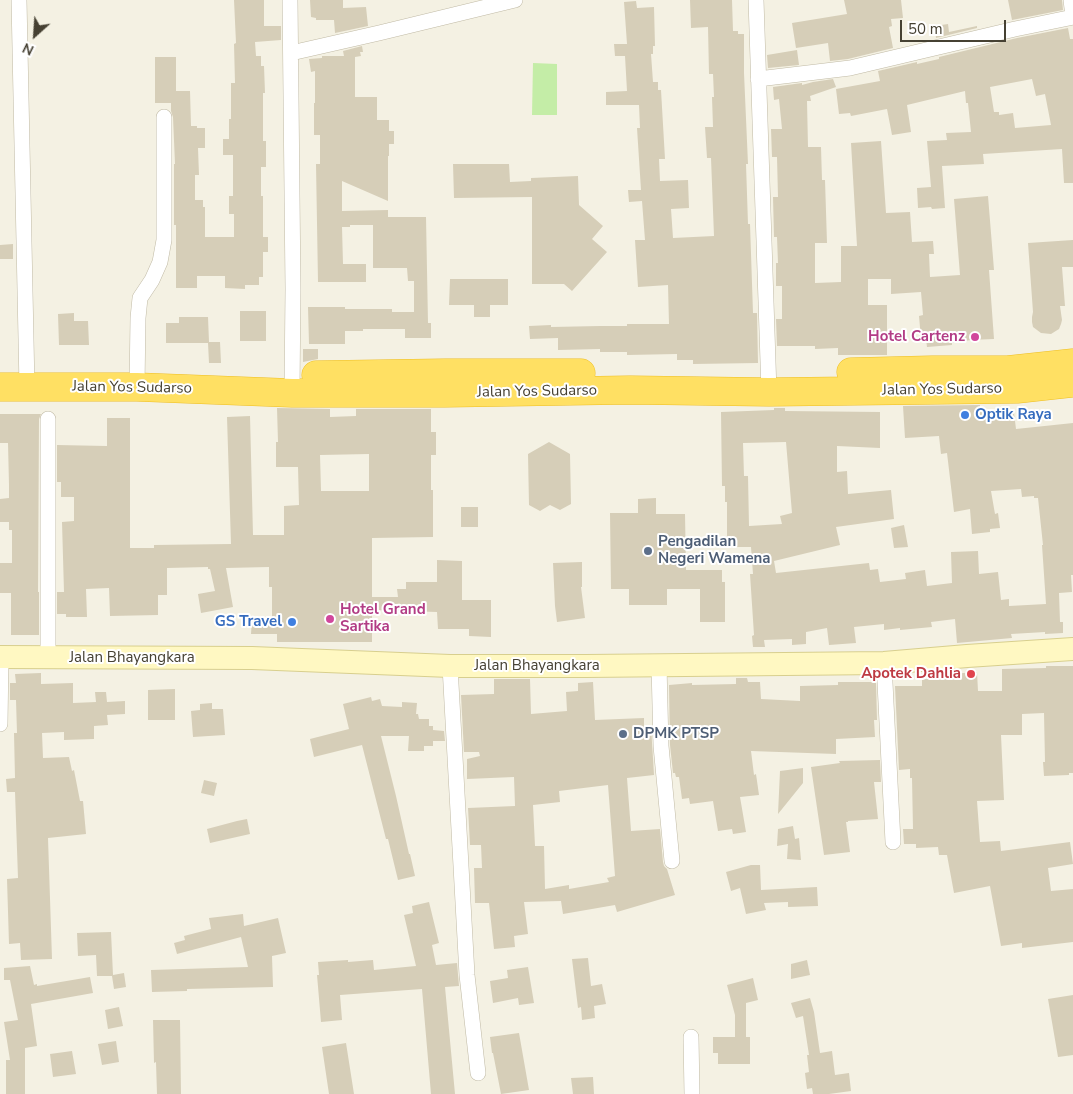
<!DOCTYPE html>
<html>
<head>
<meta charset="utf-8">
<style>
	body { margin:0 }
	#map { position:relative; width:1073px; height:1094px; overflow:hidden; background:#f4f1e3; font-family:"Nunito Sans",sans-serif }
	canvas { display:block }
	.north { position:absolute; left:10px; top:10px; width:50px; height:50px; -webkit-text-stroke:4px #fff; paint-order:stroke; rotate:206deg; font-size:14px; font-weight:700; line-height:20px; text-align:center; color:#464133 }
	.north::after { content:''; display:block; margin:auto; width:18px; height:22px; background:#464133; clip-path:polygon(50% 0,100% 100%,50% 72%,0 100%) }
	.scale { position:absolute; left:900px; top:20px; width:106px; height:22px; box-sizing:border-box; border:2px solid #464133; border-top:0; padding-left:6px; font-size:15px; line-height:18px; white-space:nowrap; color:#464133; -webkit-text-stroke:4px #fff; paint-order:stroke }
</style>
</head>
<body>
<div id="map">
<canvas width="1073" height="1094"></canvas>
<div class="north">N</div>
<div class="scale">50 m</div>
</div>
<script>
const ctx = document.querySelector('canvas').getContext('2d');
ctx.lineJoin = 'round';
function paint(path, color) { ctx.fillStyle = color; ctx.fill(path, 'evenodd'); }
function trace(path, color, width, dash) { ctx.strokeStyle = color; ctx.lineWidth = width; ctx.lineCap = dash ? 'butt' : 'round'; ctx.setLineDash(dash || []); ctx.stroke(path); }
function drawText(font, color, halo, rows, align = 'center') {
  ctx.font = font + ' "Nunito Sans",sans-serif'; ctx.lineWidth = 4; ctx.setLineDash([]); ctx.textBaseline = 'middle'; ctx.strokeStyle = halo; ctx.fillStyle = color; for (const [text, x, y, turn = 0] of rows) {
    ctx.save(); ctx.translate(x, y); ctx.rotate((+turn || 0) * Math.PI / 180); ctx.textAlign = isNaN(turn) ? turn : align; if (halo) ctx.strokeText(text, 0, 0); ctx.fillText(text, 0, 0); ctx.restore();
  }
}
const green = new Path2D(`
	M533,63L557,64V115H532Z`);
const building = new Path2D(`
	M234,0H264V26H281V40L255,42L256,56H261V66H264L265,93H263V141H266V167H261V196H263V237H268V252H263V277H259V285H245V289L225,288V276H197V288H176V225H174V164H175L173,117L171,111V103H155V57H176V91H190L191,126H197V128H205V148H198L199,175H195V200H203V207H205V237H234V214H229V196H233V155H223V139H229V119H231V83H235L234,44L236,43Z
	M310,0H343V8L366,7L368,26L335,33L334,20H316V18L311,17Z
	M690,0H732L733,31H738V34H744V73L748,164H746L748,224H750L753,313H757L758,363L693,364V360H677V354L627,355V352H600V349L558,350V338L530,339L529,326L551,325V327L600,326H627V324H669L668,285L638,287L635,240H645L642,201L629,202L628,190H641L637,128H640L639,105H606V92L627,91L625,56H615L614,44H627L624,2L636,1L637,8L654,7L655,46H653V54H651L653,82H658V90H661L665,159H659L660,181L688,180L689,208L671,209L673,238L714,236L711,158H707L705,127H713L712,97H714L713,74H709L708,27L691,28Z
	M844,0H901L903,18L891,19L892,26L889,27L893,48L848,59L830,61L828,43L796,48L792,23L847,14Z
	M1008,0H1062L1063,10L1012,20Z
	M948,24L949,32L977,26V28L936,38L935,26Z
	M1068,28L1070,39H1073V183H1064L1062,149L983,154L984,164L942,166L945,208L932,209L931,207L918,208L917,188L931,187L927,141L947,140L946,133L971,132L968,103H966L965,91L907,105L911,132L892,135L887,109L851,116L850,113L839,114L836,89L880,81L878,71L917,62V64L939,59V57L1017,38ZM1032,79L1036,96L1045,94L1051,125L1015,128L1013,113L999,115V112H994L990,87Z
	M362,46L363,52H360L361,56L355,57V97H377V120H389V131H394V144H389V156H388V201L342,181V211L388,210V217H426L428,323H431V338H405V329H363V331H345V344H309L308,307H345V309H392V312H414V281H408L407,268H373V225H350V227H342L343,264H366V282H318L316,164H320V135H314V103H315V71L311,72L309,59L322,58V56H344L343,51Z
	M797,50L799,65L768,68L767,55Z
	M833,79L836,87L810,96L811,101H807L808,147H821L822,180H825L827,243H815V283L841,282V246H857L851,143L881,141L886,213L910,212L912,242L933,241L934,254H929L930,277L960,275L954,199L988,196L994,270H989L994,339L971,340L952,343V345L927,347L926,339H921L919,316L923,315L921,292L891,294V279H868V305H887V355H838V348L815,349V346H777L776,319H782V286H776V263H778L777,237H774L773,197H778L777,157H772L771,129H782L779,99L774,100L773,87L802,83V85L813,82Z
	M453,164H509L510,182L531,181V178L578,176L579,205L603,226L592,239L607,252L572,291L564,284H532V197L454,198Z
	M1073,240V267H1062L1065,306H1060L1062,320L1061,324L1059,329L1051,334L1041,333L1033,327L1032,322V317L1033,312L1028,243Z
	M13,244V259H0V245Z
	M450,279H508V305H490V317H474V305H449Z
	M240,311H266V341H240Z
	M74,313V321H88L89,345H59L58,314Z
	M179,317H208L209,342H220L221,363H209L208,343H166V323H179Z
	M303,349H318V359L303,362Z
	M980,405V408L985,407L986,416L1014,413L1016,429L1073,423V575H1071L1072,592L1059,593L1060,622H1063V633L1045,634V632L1011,634L1012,638L957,643L955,619L931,622L932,627L900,630V628L884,630V624L854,627L856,643L829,645L827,628L806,632V644L792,645V639L764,640L765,647H753L752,636L754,635L750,574H753L751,547H727V502H725V486H722L721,412L774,410V408H785V411L880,412V448L837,446V472L847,471L848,494L891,490L894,519L836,527L840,545L774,561L776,573L869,563L870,570L878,569L880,582L906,579L905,573L925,570L927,586L952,583L951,552L978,551L979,574L998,572L1001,600L1009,599V606L1046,604L1042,545H1043L1038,498H1034V496L1022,497L1021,489L991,491L995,514L998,513L1000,528L990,529V532L972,534L970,509L954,512L947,453L941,454L939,436L905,438L903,406ZM786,442L792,513L780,516L782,524L749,526L748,476H744L743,443Z
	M277,408L330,409V417L356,416V409H431V432H436V455H431V490H433V537L372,538V597H398L397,589H406V582H437V560L462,561V600H491V637L469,636V629H438L437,612L372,610V642H277V634H251L252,619L272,620V587H269V567L226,568L233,607L201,613L198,594L215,591L210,569H208V567L167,568V595H158V615L110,616L109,588L86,589L87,617H66V614H57V592H64L62,522L74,521V497H61V482H57V445L107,446V418H130V548H154V545L231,544L227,417L250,416L253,535H284V506L299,505L298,467H276V442H278ZM369,454V491H321L320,455Z
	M0,414H41L39,419L38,592H39V635H11V593H0V563H12V530H9V522H0V499L9,498V485L8,443H0Z
	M549,442L570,454L571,504L560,510L550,505L540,511L529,505L528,454Z
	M656,498V514H685L686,570H722V582H725V622H700V589H667V605H629V589H611L610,513H638V499Z
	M461,507H478V527H461Z
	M904,525L908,547L894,548L891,528Z
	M582,562V587H581L585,618L557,622L555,606L553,563Z
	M1046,666H1073V773H1069V775L1044,776L1043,762H1045L1044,713L1022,714V735H1001L1004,800L977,801L980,842L1000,841L1001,851L1070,842L1073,864L1048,868L1051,891L1073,889V942L1022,948V943L1001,946L990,886L954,893L947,855H939L938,847L916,848V844H904L903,829H913L912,778H910V769L899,770L895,686H922V679H938L937,675L977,672L978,691H1002V669L1046,668Z
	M41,673V684L73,683V703L96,702L95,692H106L107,702L125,701V714L107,715L108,725L94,726V739L64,740V732L42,733L43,758L69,757L72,771L74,770L80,801H83L86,834L48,838L52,959L21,960L20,943L9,944L7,879L18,878L15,792H7L6,779L15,778L14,733H17L16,700H10V683H16L15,674Z
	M736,678H747L748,682H760L761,699L800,701V686L838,685V682H876L877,720H874L875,737L836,739V754L751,751L754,775L756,774L759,795L740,797L746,832L733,834L732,829L718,831L713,801L690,804L689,798L682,799L679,777H676L675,773H673L670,745L669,685L692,683V685L736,684Z
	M494,679H530L531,714L567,711L566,692L578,691V683L593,682L595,720L644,718V727L651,726L654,775L627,778L631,831L660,829L663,862L664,866L667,869L675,895L617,912L615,905L563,914L561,901L524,902L528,934L514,936L515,947L494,949L489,903H475L474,868H482L481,845H470L468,808L515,806L514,777L467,779V759L480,756L479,752H464L461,695L494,694ZM608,785L615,876L607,878L609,882L569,889V885L545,889L544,846H535L533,805L560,802L559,791Z
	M175,689V720H148V690Z
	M371,697L372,701L380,699L382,706L402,707V702L417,703L416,714H418L419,719H429V726H433V730L444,731L445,741H433V746H424V751H408L409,736H381L396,796L409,854H410L415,876L398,880L388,839H386L362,745L314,757L310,739L349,729L343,704Z
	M212,703V709H223L225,735L193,737L191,711L200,710V704Z
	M880,760L881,782H874L878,819L848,821V822H846L850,852L824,855L811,767L840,763L839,761Z
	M803,768V783L778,814L780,771Z
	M204,780L217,783L214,796L201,793Z
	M247,819L250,834L210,843L207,829L237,821Z
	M793,826L795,839L799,838L801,860L787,859L788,844L777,846L778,829Z
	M751,865H760L761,890L817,887L818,906L788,907V902L764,903L766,910L746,914L740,888L731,891L726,872Z
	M429,902L439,943L432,945L436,965L457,963L459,986L445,987L455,1094H431L422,989L340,995L342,1020L321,1022L317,975H319L318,962L348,960V962L373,960L374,970L416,966L404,915L413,913L412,906Z
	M243,914L244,926L278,918L286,953L272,956L273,987L187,989V991L152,992L151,970L248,967L241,937L177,954L174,943L185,940L184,936L211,929L209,918Z
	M111,932L113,975L124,973L126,987L114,989L112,976H97L96,955L78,956L77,933Z
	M588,958L591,986L602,984L606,1004L594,1006L595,1018L582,1020L581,1007L578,1008L572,959Z
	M807,960L810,975L791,979V964Z
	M30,966L34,985L37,984V986L90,977L93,993L31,1004L37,1046L25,1048V1094H6V1060H10L4,1022L18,1020L10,980H4V968Z
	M528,967L534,1003L519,1005L518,998L493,1003L490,981L508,978L507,970Z
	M753,978L758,1000L746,1003V1037H750V1064H718V1053H713V1037H735V1015L727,985Z
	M1073,995V1055L1058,1057L1048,999Z
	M810,998L814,1012L820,1053L832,1051L835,1075L849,1073L851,1091L829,1094H813L812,1088L807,1089L805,1073L809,1072L807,1055H809L803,1016L796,1018L791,1003Z
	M119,1007L123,1026L108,1029L105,1010Z
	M153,1020H180L181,1094H157L156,1062L154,1063Z
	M519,1033L529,1090L501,1094L493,1053H492L490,1037Z
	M116,1041L119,1062L102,1065L98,1044Z
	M346,1043L354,1094H329L322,1047Z
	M72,1051L76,1074L53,1077L50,1054Z
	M593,1077L594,1094H573L571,1078Z`);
const street = new Path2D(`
	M19,0L27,387
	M290,0L293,289L292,393
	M756,0L769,392
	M1071,0L1073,16
	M291,53L379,33L515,0
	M758,79L850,68L1015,29L1073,17
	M137,387L138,318L140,298L152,280L160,262L164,240V117
	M48,419V657
	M884,663L893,842
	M659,665L661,746L672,861
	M450,666L467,975L478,1073
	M0,724L1,657
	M691,1037L692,1094`);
const secondary = new Path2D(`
	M0,657L252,658L450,666H586L884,663L967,656L1073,649`);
const highway = new Path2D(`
	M851,372L932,370H1008L1073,363
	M316,375L445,373H581
	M0,387H137L292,393H445L630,390L769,392L1017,389L1073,383`);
const markers = [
	[975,337,5,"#d1479c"],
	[965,415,5,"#3f7fe0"],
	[648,551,5,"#5c6f8a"],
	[330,619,5,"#d1479c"],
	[292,622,5,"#3f7fe0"],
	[971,674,5,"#e0444e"],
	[623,734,5,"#5c6f8a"]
];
const hotelNames = [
	["Hotel Cartenz",965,337],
	["Hotel Grand",340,610,"left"],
	["Sartika",340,627,"left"]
];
const streetNames = [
	["Jalan Yos Sudarso",132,388,1],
	["Jalan Yos Sudarso",942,390,-1],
	["Jalan Yos Sudarso",537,392,-1],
	["Jalan Bhayangkara",132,658],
	["Jalan Bhayangkara",537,666]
];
const shopNames = [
	["Optik Raya",975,415],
	["GS Travel",282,622,"right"]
];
const serviceNames = [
	["Pengadilan",658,542],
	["Negeri Wamena",658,559],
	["DPMK PTSP",633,734]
];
const healthNames = [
	["Apotek Dahlia",961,674]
];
paint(green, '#c4eda7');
paint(building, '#d6ceb8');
trace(street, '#c0baa5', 16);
trace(secondary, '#d8cf8e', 24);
trace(highway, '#eebe23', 29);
trace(street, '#fff', 15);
trace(secondary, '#fff8c2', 22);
trace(highway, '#ffe063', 28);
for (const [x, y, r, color] of markers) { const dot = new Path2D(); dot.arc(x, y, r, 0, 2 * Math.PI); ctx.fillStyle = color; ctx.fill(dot); trace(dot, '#fff', 2); }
drawText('bold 15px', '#b23c85', '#fff', hotelNames, 'right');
drawText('15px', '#464133', '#fff', streetNames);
drawText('bold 15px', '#366cbe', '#fff', shopNames, 'left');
drawText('bold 15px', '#4e5e75', '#fff', serviceNames, 'left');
drawText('bold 15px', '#be3a42', '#fff', healthNames, 'right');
</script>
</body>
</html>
